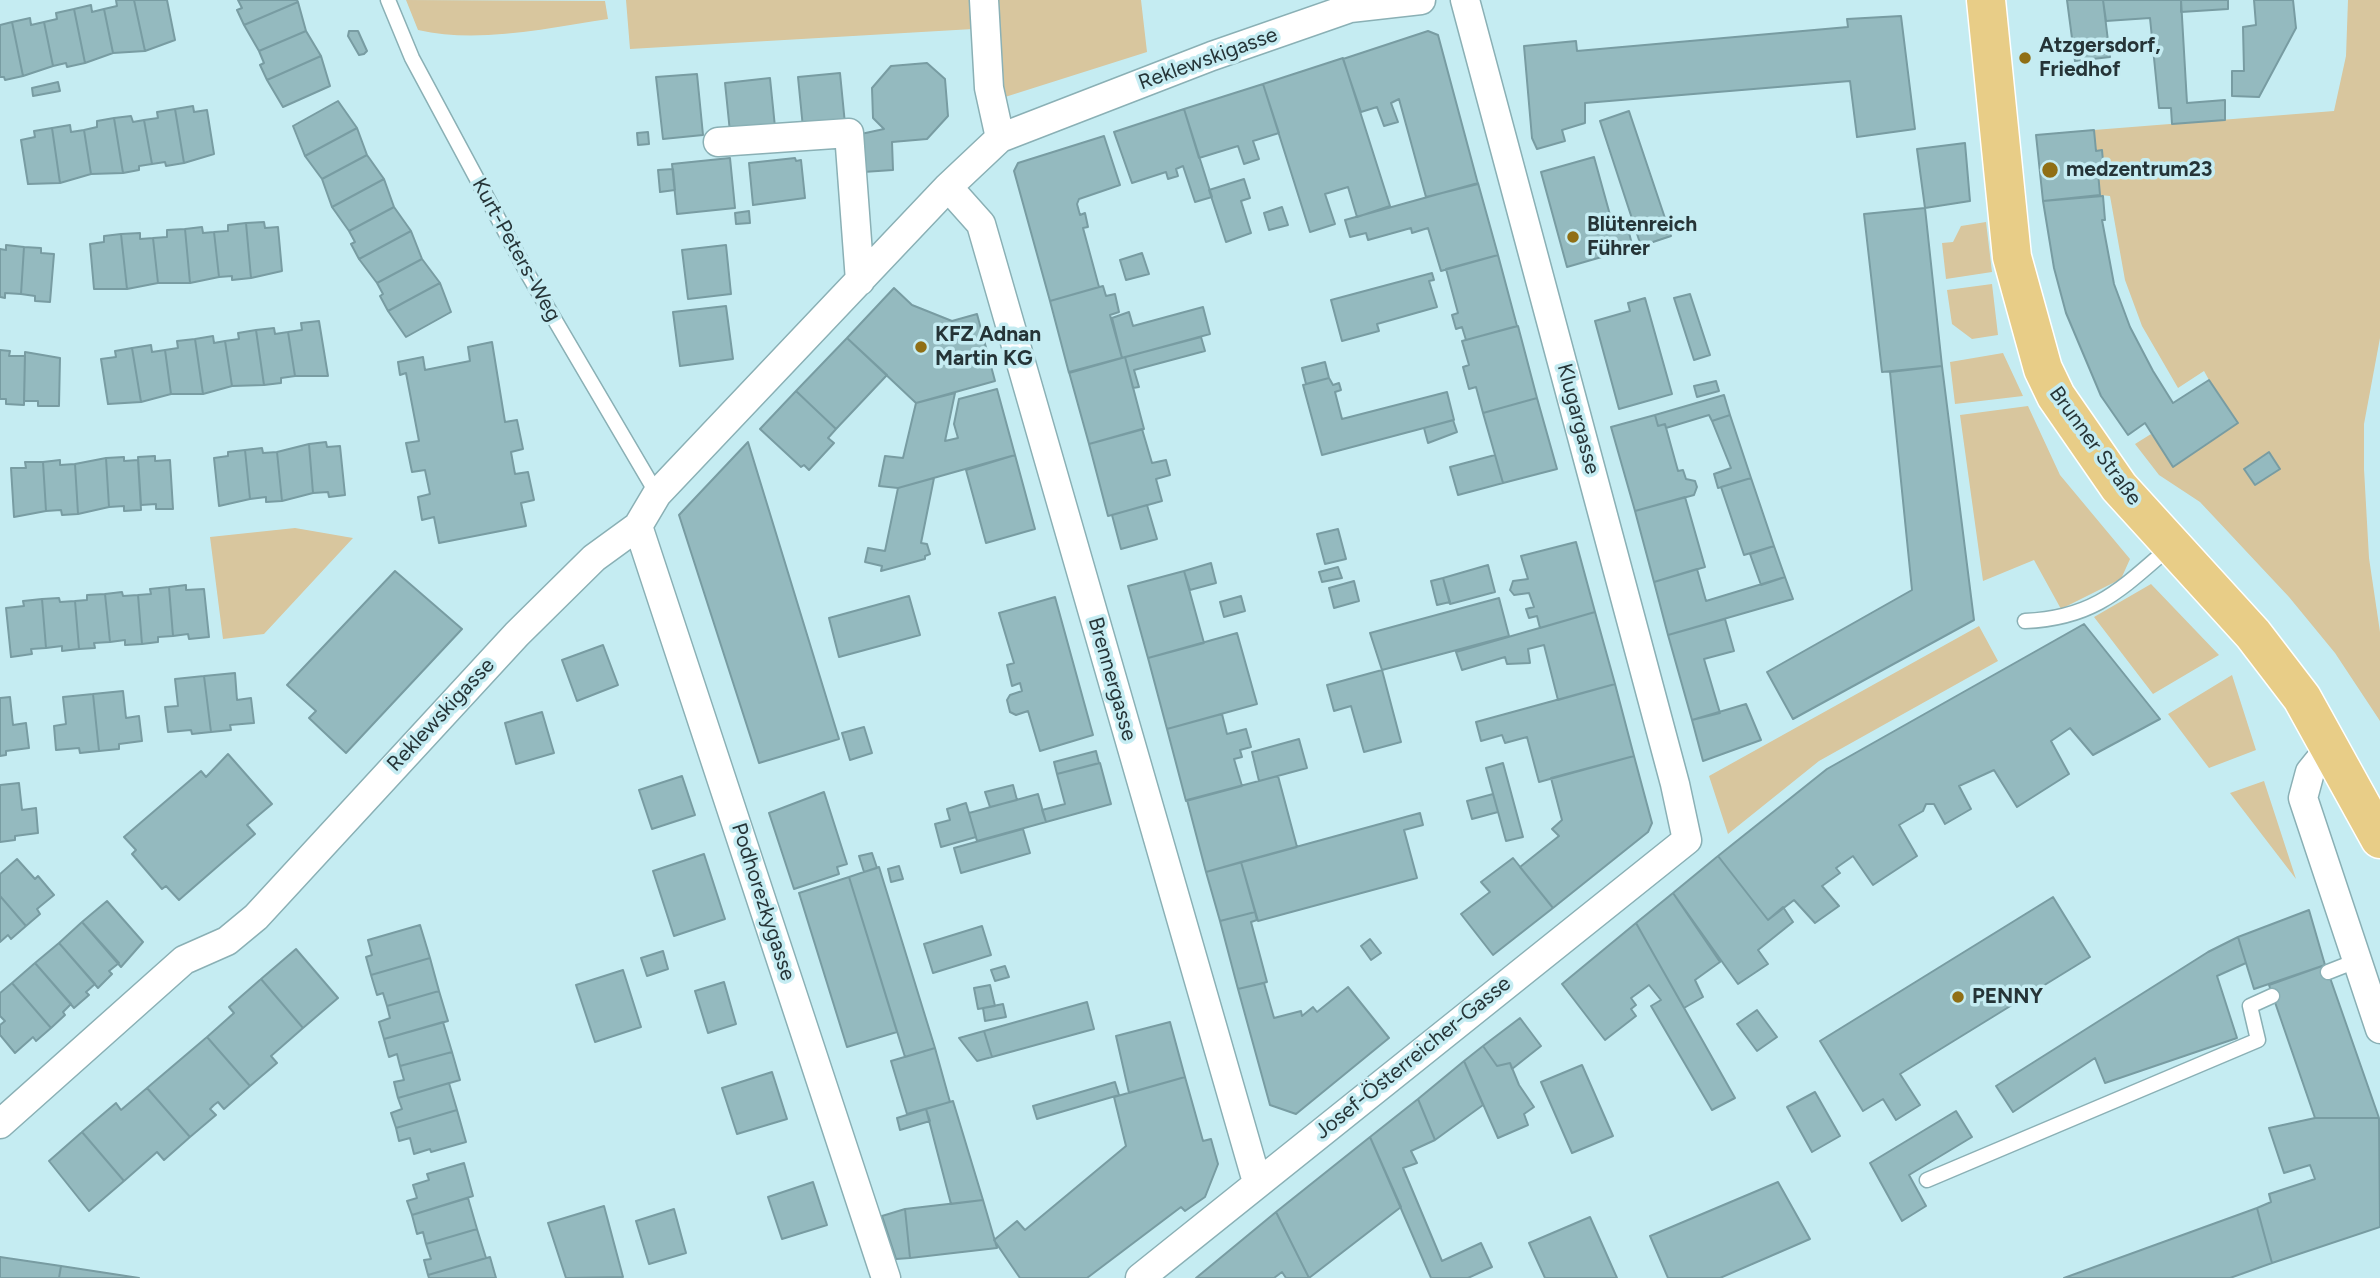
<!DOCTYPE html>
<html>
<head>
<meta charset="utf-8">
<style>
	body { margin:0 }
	canvas { display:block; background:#c5ecf2 }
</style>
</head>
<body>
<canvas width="2380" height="1278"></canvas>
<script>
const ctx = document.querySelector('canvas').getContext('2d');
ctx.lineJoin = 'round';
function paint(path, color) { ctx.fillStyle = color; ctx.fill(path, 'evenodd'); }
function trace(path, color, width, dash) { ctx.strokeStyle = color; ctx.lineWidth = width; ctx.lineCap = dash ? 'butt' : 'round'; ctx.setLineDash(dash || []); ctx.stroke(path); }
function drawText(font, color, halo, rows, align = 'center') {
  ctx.font = font + ' Figtree,sans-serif'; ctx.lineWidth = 7; ctx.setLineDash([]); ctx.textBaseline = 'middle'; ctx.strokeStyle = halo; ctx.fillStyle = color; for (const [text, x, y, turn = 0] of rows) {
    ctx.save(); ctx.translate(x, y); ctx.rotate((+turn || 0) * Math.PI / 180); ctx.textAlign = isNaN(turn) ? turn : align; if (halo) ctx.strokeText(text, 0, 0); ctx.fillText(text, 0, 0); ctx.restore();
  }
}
const green = new Path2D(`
	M406,0L605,1L608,19C548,28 478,44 418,30Z
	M626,0H1141L1147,52L983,104L973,29L630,49Z
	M2348,0H2380V338L2364,424V469L2369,558L2380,632V721L2335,653L2289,597L2200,502L2159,475L2135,444L2151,434L2174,466L2209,380L2204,371L2178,388L2142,326L2125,280L2110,196L2100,195L2098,172L2104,171L2102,151H2096L2094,130L2334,111L2346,56Z
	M1986,222L1992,272L1946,279L1942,243L1953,242L1961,226Z
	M1992,284L1998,335L1972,339L1952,324L1947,290Z
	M2003,353L2023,396L1955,404L1950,362Z
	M2028,406L2060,475L2130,559L2121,579L2061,609L2034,560L1983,581L1960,415Z
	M295,528L353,538L264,634L223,639L210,537Z
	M2151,584L2219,655L2153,694L2094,617Z
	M1979,626L1998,661L1819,761L1728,834L1709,776Z
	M2232,675L2256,750L2209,768L2168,714Z
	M2264,781L2296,879L2230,793Z`);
const building = new Path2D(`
	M116,0H134L145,51L113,53L104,9L117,6Z
	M134,0H167L175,40L145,51Z
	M238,0H297L298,2L244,25L237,10L242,8Z
	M2067,0H2103L2110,57L2075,61Z
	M2103,0H2181L2187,103L2225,100V120L2172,124L2171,108H2159L2150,18L2106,21Z
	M2181,0H2228V9L2181,12Z
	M2254,0H2293L2296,28L2259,97L2232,96V71H2244L2243,27L2256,25Z
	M298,2L306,31L259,51L244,25Z
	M91,5L92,12L104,9L113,53L85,63L74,9Z
	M74,9L85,63L67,67L66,63L53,66L44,22L57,19L56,13Z
	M1901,16L1915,129L1857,137L1850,81L1585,103V123L1562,130L1565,141L1537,149L1532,138L1524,46L1576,41L1577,51L1848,27L1847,19Z
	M30,18L31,25L44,22L53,66L23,76L12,22Z
	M12,22L23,76L5,80L4,77H0V25Z
	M306,31L321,56L267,80L260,65L264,63L259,51Z
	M349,31H358L367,51L364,54L359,55L348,36Z
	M1428,31L1438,35L1478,184L1426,197L1399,99L1391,103L1398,122L1384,126L1377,107L1361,112L1343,59Z
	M321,56L330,86L283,107L267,80Z
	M1343,58L1390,206L1357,217L1348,187L1325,194L1335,224L1310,232L1263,84Z
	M927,63L945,79L948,116L927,139L892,142L893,170L863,172L861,134L884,129L873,118L872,88L891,66Z
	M840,73L845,124L803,128L798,77Z
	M697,74L703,135L663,139L656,77Z
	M770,78L775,127L730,132L725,83Z
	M58,82L60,91L33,96L32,88Z
	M1263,84L1279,133L1253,141L1259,159L1244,164L1238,146L1199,158L1184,109Z
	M338,101L357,128L305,156L293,126Z
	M193,106L194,112L207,110L214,154L184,163L175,109Z
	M175,109L184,163L166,166L165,162L152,164L144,120L158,118L157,112Z
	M1184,109L1212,197L1195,202L1183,166L1176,169L1178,176L1168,179L1166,172L1132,183L1114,132Z
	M1629,111L1671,236L1641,246L1600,121Z
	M131,116L133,122L144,120L152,164L139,166V170L123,173L114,118Z
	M114,118L123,173L91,174L84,130L97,127V121Z
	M70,125L71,132L84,130L91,174L60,183L52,128Z
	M52,128L60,183L28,184L21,140L35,137L34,131Z
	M357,128L367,155L322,179L305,156Z
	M2094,130L2096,151L2102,150L2104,172H2098L2100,195L2043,201L2036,135Z
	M648,132L649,144L638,145L637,133Z
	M1104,136L1120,185L1079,199L1077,204L1080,215L1085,213L1088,227L1083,228L1099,287L1050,301L1014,171L1018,163Z
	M1965,143L1970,201L1925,208L1917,149Z
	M367,155L384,179L332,207L322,179Z
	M1594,157L1615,233L1628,229L1633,248L1567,267L1541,172Z
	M730,158L735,208L677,214L672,164Z
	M795,158L796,161L801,160L805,198L753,205L749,163Z
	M673,169L675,190L660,192L658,170Z
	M384,179L394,207L349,231L332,207Z
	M1244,179L1250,198L1241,201L1251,233L1226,242L1209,190Z
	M1478,183L1498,255L1441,271L1428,228L1412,233L1411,228L1368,240L1366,233L1350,237L1345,220Z
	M2103,196L2105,220H2102L2114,284L2130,327L2153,371L2173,403L2209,380L2238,423L2173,467L2145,423L2128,435L2101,396L2066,313L2054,268L2043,201Z
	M394,207L411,231L359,259L351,244L355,242L349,231Z
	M1282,207L1288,225L1269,230L1264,213Z
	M1925,208L1942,366L1882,372L1864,214Z
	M749,211L750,223L736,224L735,213Z
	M264,222L265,228L278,227L282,271L251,278L246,223Z
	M246,223L251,278L232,280V276L219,277L214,232L228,231V225Z
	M202,227L203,233L214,232L219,277L190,283L185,229Z
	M185,229L190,283H158L153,238L167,237V230Z
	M411,231L422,259L377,283L359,259Z
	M140,233V239L153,238L158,283L127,289L121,234Z
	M121,234L127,289H94L90,244L104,242V236Z
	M6,245L24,247L21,294L5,293V298L0,297V249L6,250Z
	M726,245L731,294L688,299L682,250Z
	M24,247L41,248V253L54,254L50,302L35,301V296L21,294Z
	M1142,253L1149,274L1126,280L1120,260Z
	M1498,255L1517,326L1466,340L1462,327L1456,329L1452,315L1458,313L1446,269Z
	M422,259L440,283L388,311L380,296L383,294L377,283Z
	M1432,273L1434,280L1429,281L1437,307L1377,324L1379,331L1342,341L1331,300Z
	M440,283L451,312L406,337L388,311Z
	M1103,286L1106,296L1115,294L1119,312L1110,315L1122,358L1069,373L1050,301Z
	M894,288L912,305L952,321L977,314L995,381L916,403L847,338Z
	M1690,294L1710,355L1694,360L1674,298Z
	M1645,298L1672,394L1619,409L1595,321L1630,311L1628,303Z
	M726,306L733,359L680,366L673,312Z
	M1203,307L1210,334L1122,358L1112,318L1129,312L1133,326Z
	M319,321L328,376H295L288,332L302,330L301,323Z
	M1518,326L1537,398L1483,413L1476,387L1469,389L1463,367L1469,365L1462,341Z
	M274,328L275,334L288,332L295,376L281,378V383L264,385L256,330Z
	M256,330L264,385L232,386L225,341L239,339L238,333Z
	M213,336L214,343L225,341L232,386L203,394L195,339Z
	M1201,337L1205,351L1134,370L1139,387L1133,388L1125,357Z
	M847,338L887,375L836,429L796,391Z
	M195,339L203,394H171L165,350L178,348L177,341Z
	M492,342L505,422L517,420L523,449L511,452L515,474L528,472L534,500L521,503L526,526L439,543L434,517L422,520L418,497L430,494L425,470L412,472L406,443L419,441L406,373L400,375L398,362L423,357L425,370L470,361L468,347Z
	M151,345L152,352L165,350L171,394L141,402L132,348Z
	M132,348L141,402L108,404L101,359L116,357L115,351Z
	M0,350L10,351L9,356H25L24,405L6,404V399H0Z
	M25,352L60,358L59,406H38V401H24Z
	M1125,357L1144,429L1089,444L1069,372Z
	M1325,362L1329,378L1306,384L1302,368Z
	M1942,366L1974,620L1793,719L1767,672L1912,590L1890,372Z
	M1329,378L1333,385L1339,383L1341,390L1335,392L1342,419L1447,392L1454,420L1322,455L1303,385Z
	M1716,381L1719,391L1697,397L1694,386Z
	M997,389L1015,455L898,488L879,486L885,456L903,458L916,403L955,393L945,441L958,438L954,424L959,399Z
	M796,391L836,429L828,438L834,443L809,470L804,465L801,467L760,429Z
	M1724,395L1730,415L1712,421L1709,415L1666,428L1665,424L1658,426L1655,415Z
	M1537,398L1557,469L1503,483L1483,413Z
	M1655,415L1658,426L1665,424L1678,471L1683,470L1686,479L1695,481L1697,487L1694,495L1635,511L1611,427Z
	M1730,415L1751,478L1718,488L1714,474L1731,468L1712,421Z
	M1453,420L1457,432L1428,443L1424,428Z
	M1142,429L1152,463L1166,460L1170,475L1156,479L1162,501L1108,516L1089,444Z
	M326,442L327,447L340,446L345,495L329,497L328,492L313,493L309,444Z
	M748,442L839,739L759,763L679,515Z
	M309,444L313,493L282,501L277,452Z
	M262,448L263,453L277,452L282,501L266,502V497L250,499L245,450Z
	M245,450L250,499L219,506L214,458L228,456V452Z
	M2269,452L2280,469L2255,485L2244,469Z
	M1015,455L1035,529L986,543L966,470Z
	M1495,455L1503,483L1458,495L1450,467Z
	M155,456V461L170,460L173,509H156V504L141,505L138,457Z
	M124,457V461L138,460L141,510L124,511V506L109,507L106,458Z
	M106,458L109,507L78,514L75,464Z
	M60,460V465L75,464L78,514L62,515L61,510L46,511L43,462Z
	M25,462H43L46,511L14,517L11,468H26Z
	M934,478L921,543L927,544L930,554L925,556V559L881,571L882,566L865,562L868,548L885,551L898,488Z
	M1751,478L1774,546L1744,555L1721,487Z
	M1685,497L1705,567L1654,582L1635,511Z
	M1147,505L1157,539L1121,549L1112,515Z
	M1338,529L1346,559L1325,564L1317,534Z
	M1576,542L1595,612L1540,628L1537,616L1529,618L1526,609L1534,607L1529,593L1514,595L1510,590L1513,581L1528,579L1521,556Z
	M1774,546L1785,577L1761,585L1750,554Z
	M1211,563L1216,583L1190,590L1184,571Z
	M1488,565L1495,592L1450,604L1443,578Z
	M1338,567L1342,578L1322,582L1319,572Z
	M1697,569L1706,601L1785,577L1793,599L1668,635L1654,582Z
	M395,571L462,629L346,753L309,718L316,711L287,685Z
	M1184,571L1204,643L1148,658L1128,586Z
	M1443,578L1450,602L1437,605L1431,581Z
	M1354,581L1359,601L1334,608L1329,588Z
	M186,585V590L204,589L209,637L189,639L188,634L173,636L169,587Z
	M169,587L173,636L158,637V642L142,644L138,595L151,594L150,589Z
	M122,592L123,596L138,595L142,644L125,645V640L110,642L105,594Z
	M105,594L110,642L94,643L95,648L79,649L75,601L87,600V595Z
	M909,596L920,635L839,657L829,618Z
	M1241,596L1245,611L1224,617L1220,602Z
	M1055,597L1093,735L1040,751L1028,711L1016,715L1010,712L1007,700L1010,695L1022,691L1020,683L1012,686L1007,665L1014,663L999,613Z
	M59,598L60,602L75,601L79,649L62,651V646L46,648L42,599Z
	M1499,598L1509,636L1382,670L1370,633Z
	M42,599L46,648L31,649L32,654L11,657L6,608L24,606L23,601Z
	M1595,612L1615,684L1558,700L1544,645L1528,649L1530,663L1507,664L1505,657L1462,670L1456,652Z
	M1725,619L1734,651L1704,659L1720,713L1692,720L1668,635Z
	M2084,624L2160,719L2093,755L2070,728L2051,741L2069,774L2017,807L1994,770L1959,786L1971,809L1945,824L1934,804H1926L1923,811L1899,825L1917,856L1873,885L1853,856L1836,868L1840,873L1822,886L1839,906L1815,923L1794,900L1768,920L1718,856L1827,769Z
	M1237,633L1257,704L1167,729L1148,658Z
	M603,645L618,685L577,701L562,660Z
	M1382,670L1401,742L1364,752L1351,706L1334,711L1327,685Z
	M235,673L237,700L251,698L254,723L230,725L231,730L211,732L204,676Z
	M204,676L211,732L192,734L191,730L168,732L165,707L178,706L175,679Z
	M1615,684L1634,756L1539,782L1527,737L1505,743L1502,735L1481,741L1476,722Z
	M123,691L126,718L139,716L142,741L119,744V749L99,751L93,694Z
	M93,694L99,751L80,753L79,748L56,750L54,726L66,724L63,697Z
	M10,697L13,725L26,723L29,748L6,751V755L0,756V698Z
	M1746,704L1761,740L1703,761L1692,720Z
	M542,712L554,753L516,764L505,723Z
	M1222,714L1227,734L1246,729L1251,747L1240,750L1242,757L1234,759L1242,786L1186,801L1167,729Z
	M864,727L872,753L850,760L842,733Z
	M1299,739L1307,768L1259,781L1252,752Z
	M1096,751L1099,763L1057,774L1054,762Z
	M228,754L272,804L247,825L255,834L179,900L166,886L162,889L132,854L136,850L124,837L201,771L206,777Z
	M1634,756L1652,823L1648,832L1553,908L1520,867L1559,836L1552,829L1562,820L1551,778Z
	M1100,763L1111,804L1046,822L1042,810L1065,804L1057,774Z
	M1503,763L1523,837L1506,841L1486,768Z
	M682,776L695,815L652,829L639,790Z
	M1278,776L1297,847L1206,872L1187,800Z
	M19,783L22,810L36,808L38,833L15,836V840L0,842V785Z
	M1013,785L1017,800L990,807L985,792Z
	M824,792L847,864L837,867L839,874L794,889L769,813Z
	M1038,794L1046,822L977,841L969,813Z
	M1493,794L1498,812L1472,819L1467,801Z
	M966,803L976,837L941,847L935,824L950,820L947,809Z
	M1420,813L1423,825L1404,830L1417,878L1258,921L1241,862Z
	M1023,829L1030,853L961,873L954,848Z
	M872,853L877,868L864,872L859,856Z
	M704,854L725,919L674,936L653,871Z
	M1718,856L1768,920L1783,907L1793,922L1758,950L1768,964L1738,984L1673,893Z
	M1513,858L1553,908L1493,955L1461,914L1490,892L1481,882Z
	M17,859L35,879L38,876L54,895L37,909L40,914L26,926L0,896V874Z
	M1241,862L1255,912L1220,921L1206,872Z
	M899,866L903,879L891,882L888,869Z
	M879,867L935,1048L905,1057L849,877Z
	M849,877L897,1032L847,1047L799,893Z
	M1673,893L1720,962L1695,980L1703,997L1684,1008L1636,923Z
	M0,896L26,926L11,939L8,935L0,942Z
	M2053,897L2090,957L1900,1074L1920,1105L1896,1120L1883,1099L1863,1111L1820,1041Z
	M107,901L143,942L121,967L82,922Z
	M2309,910L2325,965L2254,989L2238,937Z
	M1255,912L1257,920L1251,922L1267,982L1238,989L1220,921Z
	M82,922L119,963L109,971L112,974L98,988L59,943Z
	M1636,923L1735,1098L1712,1110L1651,1006L1661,1000L1649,985L1631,998L1636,1005L1631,1009L1636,1016L1605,1040L1562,984Z
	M420,925L430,958L371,975L366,957L372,955L368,940Z
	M982,926L991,955L933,973L924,944Z
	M2238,937L2246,963L2217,976L2237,1038L2105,1083L2095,1058L2013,1112L1996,1086L2208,952Z
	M1370,939L1381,953L1371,960L1361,946Z
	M59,943L95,984L86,992L89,995L74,1008L35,963Z
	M296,949L338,998L303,1028L261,979Z
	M663,951L668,969L647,976L641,958Z
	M430,958L439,991L387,1006L383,993L377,995L371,975Z
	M35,963L71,1004L63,1012L65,1015L51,1028L12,983Z
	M2325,965L2328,972L2379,1118H2315L2269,985Z
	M1005,966L1009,977L995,981L991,970Z
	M623,970L641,1027L595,1042L576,985Z
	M261,979L303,1028L271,1056L277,1063L250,1086L207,1037L234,1013L229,1007Z
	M724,982L736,1024L708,1033L695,991Z
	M12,983L51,1028L36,1041L33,1037L15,1053L0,1035V1025L5,1021L0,1016V993Z
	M1264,983L1274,1018L1301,1011L1302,1016L1313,1007L1317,1012L1348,987L1389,1038L1296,1114L1270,1105L1238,989Z
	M990,985L995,1006L978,1009L974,988Z
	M439,991L448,1021L384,1039L379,1022L390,1018L387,1006Z
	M1087,1002L1094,1029L992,1057L984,1031Z
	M1003,1004L1006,1017L985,1021L983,1008Z
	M1757,1010L1777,1037L1757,1051L1737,1024Z
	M1520,1018L1541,1046L1512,1069L1510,1063L1497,1066L1483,1046Z
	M443,1022L452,1052L400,1066L397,1054L389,1057L384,1039Z
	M1170,1022L1185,1077L1129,1093L1116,1036Z
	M984,1031L992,1057L977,1061L959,1038Z
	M207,1037L250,1086L224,1109L218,1102L214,1105L210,1109L216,1115L190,1137L147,1088Z
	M1483,1046L1497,1066L1510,1063L1519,1085L1534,1107L1524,1114L1528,1125L1498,1138L1464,1061Z
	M935,1048L950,1102L907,1114L891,1061Z
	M452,1052L460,1080L398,1098L394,1082L404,1080L400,1066Z
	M1464,1061L1483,1105L1435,1140L1418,1099Z
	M1582,1065L1613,1136L1572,1153L1541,1082Z
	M772,1072L787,1119L737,1134L722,1088Z
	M1185,1077L1203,1141L1211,1139L1218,1164L1205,1197L1185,1211L1181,1207L1087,1278H1020L994,1240L1017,1221L1025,1230L1126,1146L1114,1097Z
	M1115,1082L1119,1095L1037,1119L1033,1106Z
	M449,1083L457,1110L396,1128L391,1113L402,1109L398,1098Z
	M147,1088L190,1137L164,1160L157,1152L124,1181L82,1132L116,1103L121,1110Z
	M1815,1092L1840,1136L1812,1152L1787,1107Z
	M1418,1099L1435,1140L1411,1151L1417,1163L1403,1168L1442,1261L1481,1243L1492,1267L1468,1278H1431L1370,1137Z
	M953,1101L983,1200L951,1204L926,1109Z
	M926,1109L930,1121L900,1130L897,1118Z
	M457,1110L466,1142L431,1152L430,1149L414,1154L410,1138L399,1141L396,1128Z
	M1956,1111L1972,1137L1909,1175L1926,1206L1902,1221L1870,1163Z
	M2315,1118H2379L2380,1227L2272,1263L2257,1208L2271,1202L2269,1194L2315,1179L2310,1165L2284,1173L2269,1128Z
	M82,1132L124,1181L89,1211L49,1161Z
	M1370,1137L1401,1207L1309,1278L1276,1212Z
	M464,1163L473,1196L412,1215L407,1201L417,1198L413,1185L429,1180L427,1174Z
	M813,1182L827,1225L782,1239L768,1197Z
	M1778,1182L1810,1239L1720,1278H1668L1650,1236Z
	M468,1198L477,1229L426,1244L423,1232L417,1234L412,1215Z
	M983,1200L997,1248L910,1258L905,1209Z
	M604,1206L623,1277L566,1278L548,1223Z
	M2257,1208L2272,1263L2230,1278H2064Z
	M674,1209L686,1253L649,1264L636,1221Z
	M905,1209L910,1258L896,1259L882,1216Z
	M1276,1212L1309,1278H1286L1282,1272L1274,1278H1196Z
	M1590,1217L1617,1278H1545L1529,1243Z
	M477,1229L486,1258L428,1275L424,1260L431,1259L426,1244Z
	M0,1257L61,1266L59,1278H0Z
	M490,1257L496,1278H429L428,1275Z
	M61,1266L139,1278H59Z`);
const lane = new Path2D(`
	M388,0L412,58L529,276L657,494
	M2025,621C2095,618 2121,589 2171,546
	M2328,972L2356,961
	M1927,1180L2258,1040L2250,1006L2272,996`);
const street = new Path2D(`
	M984,0L989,88L1000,138
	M718,142L849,133L860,281
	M948,187L981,224L1257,1182
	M638,526L886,1278
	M2331,746L2310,772L2303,798L2380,1029
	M0,1124L184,960L227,941L256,917L517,634L594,558L638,526L657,494L948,187L1000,138L1212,56L1350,8L1421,0
	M1140,1278L1687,840L1675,784L1465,0`);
const primary = new Path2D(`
	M1986,0L2012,257L2043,369L2056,396L2119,487L2253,634L2302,698L2380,839`);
const markers = [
	[2025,58,7,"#906f15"],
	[2050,170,9,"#906f15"],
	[1573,237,7,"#906f15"],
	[921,347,7,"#906f15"],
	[1958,997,7,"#906f15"]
];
const poiNames = [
	["Atzgersdorf,",2039,46],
	["Friedhof",2039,70],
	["medzentrum23",2066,170],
	["Blütenreich",1587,225],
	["Führer",1587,249],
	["KFZ Adnan",935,335],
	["Martin KG",935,359],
	["PENNY",1972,997]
];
const streetNames = [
	["Reklewskigasse",1208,59,-20],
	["Kurt-Peters-Weg",516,250,61],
	["Klugargasse",1578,419,75],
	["Brunner Straße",2095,446,54],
	["Brennergasse",1112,679,74],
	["Reklewskigasse",441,715,-47],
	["Podhorezkygasse",763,902,72],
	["Josef-Österreicher-Gasse",1413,1058,-39]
];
paint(green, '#d8c69e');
paint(building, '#94babf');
trace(building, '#789ca2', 2);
trace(lane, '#8ab0b5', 17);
trace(street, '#8ab0b5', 31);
trace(primary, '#fff', 41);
trace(lane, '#fff', 14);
trace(street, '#fff', 28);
trace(primary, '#e8cd87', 38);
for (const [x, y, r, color] of markers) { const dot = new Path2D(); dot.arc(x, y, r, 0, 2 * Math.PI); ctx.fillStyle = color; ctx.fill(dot); trace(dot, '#c5ecf2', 2.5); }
drawText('bold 21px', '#253437', '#c5ecf2', poiNames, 'left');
drawText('21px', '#253437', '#c5ecf2', streetNames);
</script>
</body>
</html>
